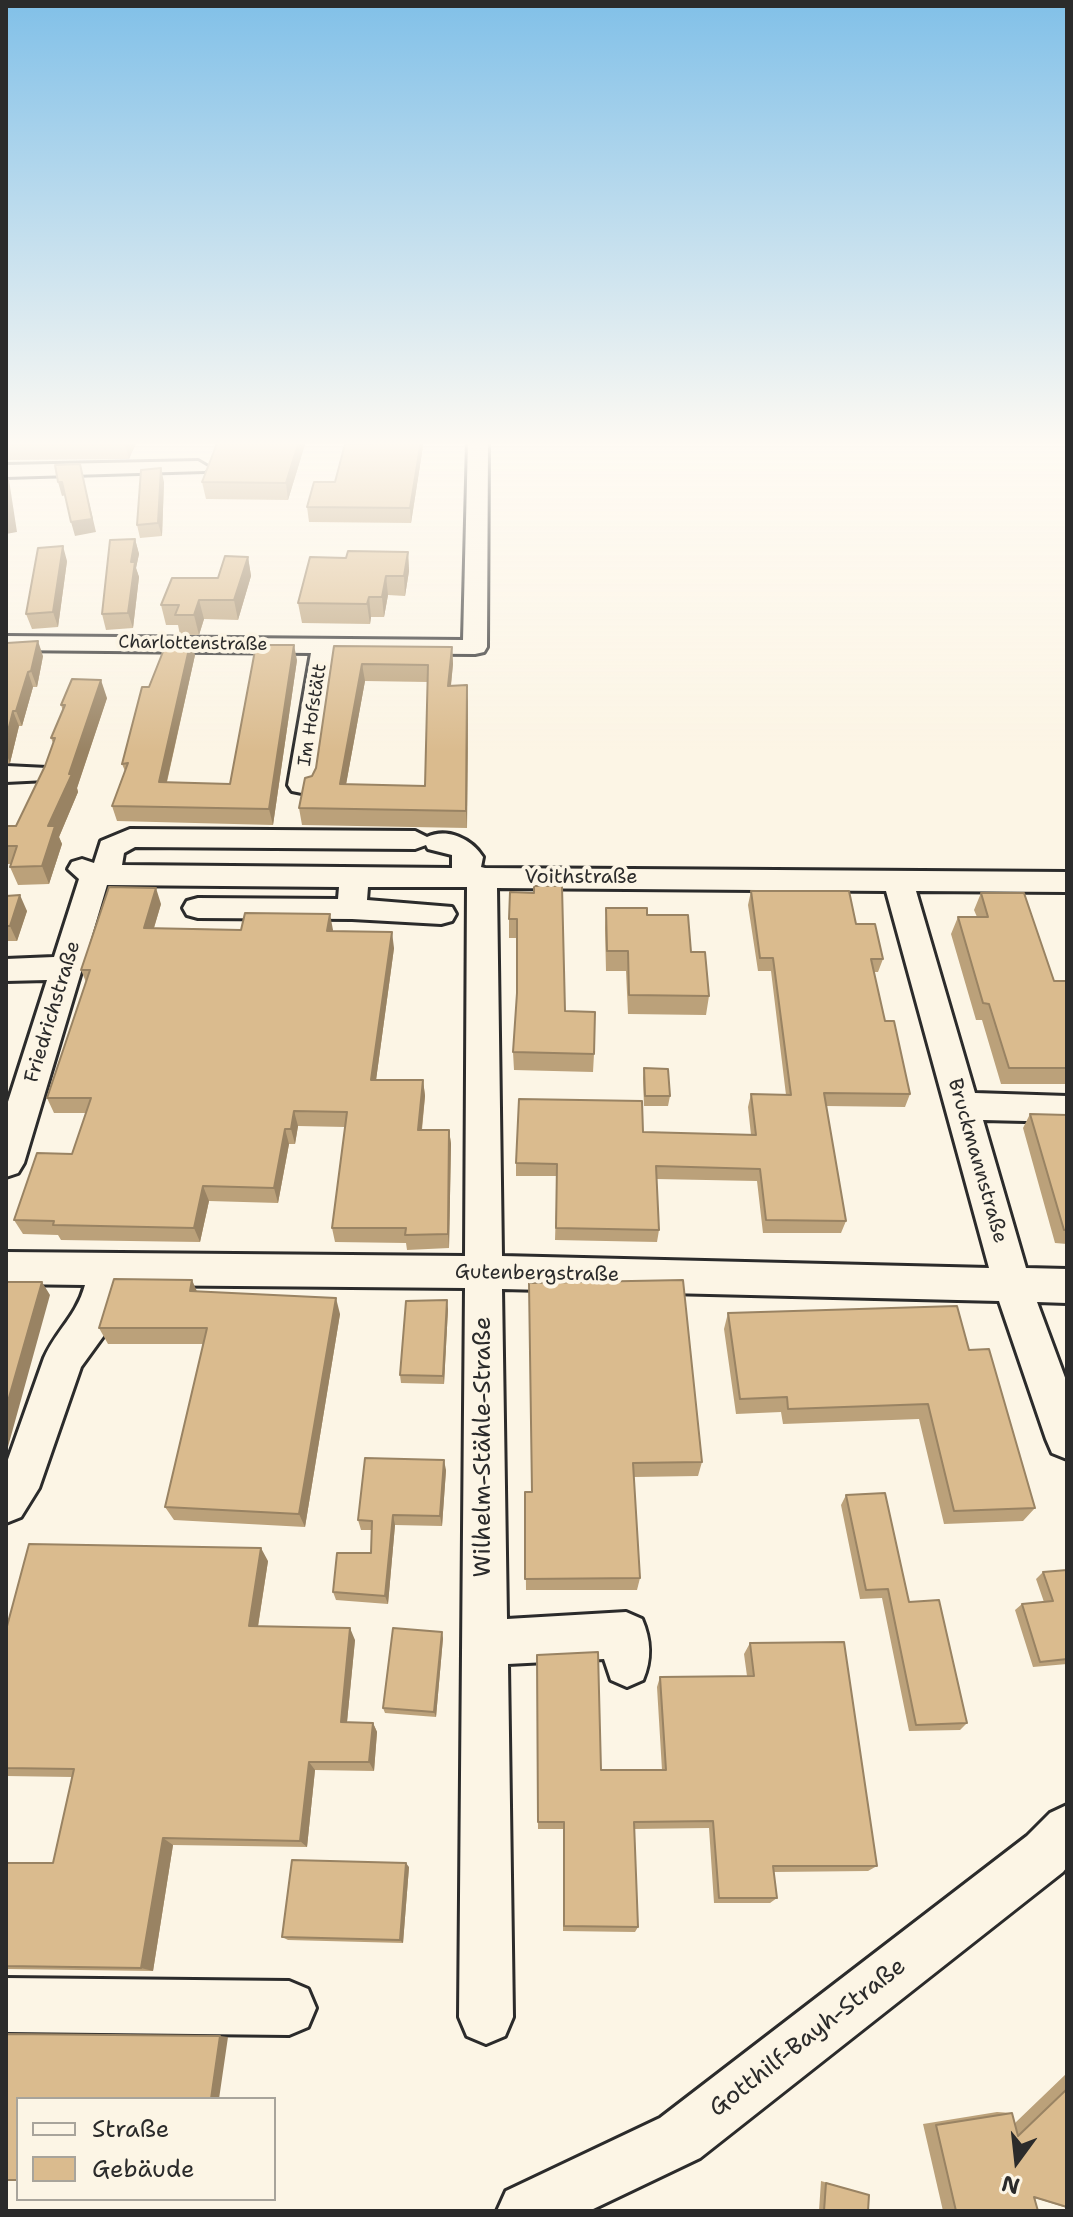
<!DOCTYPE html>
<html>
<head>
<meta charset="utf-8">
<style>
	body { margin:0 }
	#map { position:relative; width:1073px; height:2217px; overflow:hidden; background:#fcf5e5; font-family:"Shantell Sans",sans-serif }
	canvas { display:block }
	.frame { position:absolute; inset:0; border:8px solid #2b2b2b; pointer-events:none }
	.legend { position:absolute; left:16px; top:2097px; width:260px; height:104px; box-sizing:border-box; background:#fcf5e5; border:2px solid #a8a49b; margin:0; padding:10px 14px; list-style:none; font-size:24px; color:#2b2b2b }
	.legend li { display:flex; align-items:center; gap:16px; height:40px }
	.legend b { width:40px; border:2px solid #a8a49b }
	.north { position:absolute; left:977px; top:2121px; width:80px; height:80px; -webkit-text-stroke:6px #fcf5e5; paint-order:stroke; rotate:195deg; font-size:22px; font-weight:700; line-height:32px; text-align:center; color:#2b2b2b }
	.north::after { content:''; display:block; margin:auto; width:28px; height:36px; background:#2b2b2b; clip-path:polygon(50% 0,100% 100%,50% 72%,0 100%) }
</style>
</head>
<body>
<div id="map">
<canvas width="1073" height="2217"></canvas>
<div class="frame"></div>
<ul class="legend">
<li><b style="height:10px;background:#fcf5e5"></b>Straße</li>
<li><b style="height:22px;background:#dabb8e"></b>Gebäude</li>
</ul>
<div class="north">N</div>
</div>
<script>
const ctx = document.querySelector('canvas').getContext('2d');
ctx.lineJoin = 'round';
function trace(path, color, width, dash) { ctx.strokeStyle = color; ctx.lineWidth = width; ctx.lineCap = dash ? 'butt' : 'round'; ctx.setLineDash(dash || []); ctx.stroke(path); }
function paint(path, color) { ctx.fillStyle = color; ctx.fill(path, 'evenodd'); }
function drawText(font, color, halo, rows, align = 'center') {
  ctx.font = font + ' "Shantell Sans",sans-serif'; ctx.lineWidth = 8; ctx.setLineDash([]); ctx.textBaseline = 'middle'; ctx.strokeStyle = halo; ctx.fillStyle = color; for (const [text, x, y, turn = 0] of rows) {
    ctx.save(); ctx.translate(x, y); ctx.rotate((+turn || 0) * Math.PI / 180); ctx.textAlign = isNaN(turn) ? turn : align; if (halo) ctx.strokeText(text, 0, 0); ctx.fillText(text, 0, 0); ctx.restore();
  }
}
const minor = new Path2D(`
	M468,441H488L487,647L484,652L475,654L335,653L316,785L312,791L302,793L292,791L288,785L311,653L6,650V636L463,640Z
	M198,461L208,467L205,471L6,477V465Z
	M6,766L47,768L51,774L47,780L6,782Z
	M130,829L415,831L427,837C447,827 472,839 483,857L481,867L485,868L1067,872V892L916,891L975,1093L1067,1096V1122L983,1120L1026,1268L1067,1269V1303L1037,1302L1067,1383V1459L1052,1453L1046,1439L999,1301L502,1289L507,1619L626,1612L642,1619C651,1640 652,1659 643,1680L627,1687L611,1680L604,1659L508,1664L513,2017L505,2036L486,2044L467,2036L459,2017L465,1288L123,1285L110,1327L81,1367L39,1488L21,1517L6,1523V1465L44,1358C57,1329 76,1317 85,1285L6,1284V1252L465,1256L467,887H368L367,900L452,907L456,914L452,921L441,924L352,919L198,918L187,915L183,908L187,901L198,898L338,899L339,887L107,885L24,1163L18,1173L6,1177V1108L47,980L6,981V959L54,957L79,879L68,869L72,862L82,859L94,863L101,841ZM426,845L428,849L452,855V868L122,865L124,853L135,847L415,849ZM497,888L886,891L989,1268L502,1256Z
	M1067,1805V1867L1063,1872L700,2158L589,2211H497L506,2191L660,2118L1027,1836L1050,1813Z
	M6,1978L289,1981L308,1989L316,2008L308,2027L289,2035L6,2032Z`);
const wall = new Path2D(`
	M6,441H137L129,459L6,460Z
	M218,441H306L288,500L206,499L202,482Z
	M372,444L423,446L411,523L309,522L307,507L335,482Z
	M164,482L162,536L140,538L137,525Z
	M135,539L139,554L136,568L139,577L133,628L106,630L102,614Z
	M408,552L409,571L405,596L388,595L384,617H371L370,624L302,623L298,603L346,558Z
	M248,557L251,576L238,620L204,619L199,635H180L178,625H166L161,605L218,578Z
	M67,561L58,627L32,629L26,614Z
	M334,646L452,647L453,664L451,686L468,702L467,828L302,825L299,808L312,776L316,768ZM365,681L428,682L425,786L346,784Z
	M6,648L43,656L37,687H33L22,726H19L10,763L6,764Z
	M195,655L167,782L230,784L297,660L273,825L117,821L112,806L125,771L122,764L149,687Z
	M107,698L77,788L78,792L59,837L62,844L49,884L18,885L10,867L11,864H6V826H16L45,766L53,743L51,738L63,711L61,705Z
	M751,891L856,924L883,959L878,972H874L885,1021L910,1094L905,1107L826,1106L846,1221L841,1233H763L757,1181L656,1179L659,1230L657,1242L555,1240L557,1176H516V1163L643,1132L751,1135L748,1107L751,1094L786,1095L771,971H758L748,905Z
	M534,893L565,1011L594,1054L593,1072L514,1070L513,1052L517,993V938H509V919Z
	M981,893L1054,981H1067V1084H1001L982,1020H976L951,934L958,917H977L974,910Z
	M6,896L27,911L17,941H6Z
	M161,904L154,928L333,931L394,948L376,1080H423L425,1096L422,1130H449L451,1144L449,1248L407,1250L406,1243L335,1242L332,1228L345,1127L298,1126L295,1144H289L278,1203L209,1201L200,1242L61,1240L58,1235L23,1234L14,1220L72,1154L86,1113H54L47,1098L86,982L81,970Z
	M606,908L647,915L691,952L709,996L706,1015L628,1014L626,971H606L605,928Z
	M644,1068L670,1096L668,1106H644L643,1078Z
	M1030,1114L1067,1115V1244L1055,1243L1023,1128Z
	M529,1283L702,1462L698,1476L634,1477L640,1578L637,1590H526L525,1492H532Z
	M197,1292L340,1314L305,1527L174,1520L165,1507L203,1344H108L99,1328Z
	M448,1309L444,1384L401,1383L400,1375Z
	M728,1313L969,1350L1035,1508L1023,1521L944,1524L919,1419L783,1424L781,1412L736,1414L724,1329Z
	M446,1470L442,1526L395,1525L388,1604L336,1600L333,1592L371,1553L372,1530H361L358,1520Z
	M846,1495L967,1723L960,1730L909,1731L882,1598L860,1599L841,1505Z
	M268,1561L258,1627L355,1640L347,1722L373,1723L377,1732L374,1771L315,1770L307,1847L173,1845L153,1971L6,1969V1863H53L72,1777L6,1776V1630Z
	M1067,1570V1664L1033,1667L1015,1610L1022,1604L1044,1602L1036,1579L1043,1572Z
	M443,1638L436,1717L385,1713L383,1708Z
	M750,1643L877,1866L868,1871L774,1872L777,1898L770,1903H714L709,1828L634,1829L638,1927L635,1932L563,1931V1829H538L537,1655L601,1770H662L657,1687L660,1677L747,1676L744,1654Z
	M409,1867L403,1943L288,1940L282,1937Z
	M1067,2073V2208L1035,2198L1038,2211H943L923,2124L997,2112L1012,2113L1015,2123Z
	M821,2181L869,2195L868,2211H819Z`);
const shadedWall = new Path2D(`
	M124,441H137L129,459Z
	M299,441H306L288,500L286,483Z
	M421,441H423V446L411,523L410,508Z
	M80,464L96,532L75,536L71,522Z
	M161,468L164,482L162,536L158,523Z
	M6,471L9,480L17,532L6,534Z
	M58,482H62L66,495L62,496Z
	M135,539L139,554L136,568L139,577L133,628L128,613L131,562Z
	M63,546L67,561L58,627L53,612Z
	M408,552L409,571L405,596L404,576Z
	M248,557L251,576L238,620L234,600Z
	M386,576L388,595L384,617L382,597Z
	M369,597L371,617L370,624L367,604Z
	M199,600L204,619L199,635L194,615Z
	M191,640L195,655L163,798L159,782Z
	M38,641L43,656L37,687L31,671Z
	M294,645L297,660L273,825L269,809Z
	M452,647L453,664L449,702L448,686Z
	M362,664L365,681L343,801L340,784Z
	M28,672L33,687L22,726L16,711Z
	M101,680L107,698L77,788L78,792L59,837L62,844L49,884L42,866L48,826L69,774Z
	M467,685L468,702L467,828L466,811Z
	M13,711L19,726L10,763L6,753V739Z
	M156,888L161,904L149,944L144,928Z
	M20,895L27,911L17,941L10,926Z
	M330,914L333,930L330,947L327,931Z
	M392,932L394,948L374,1095L371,1080Z
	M423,1080L425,1096L420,1145L418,1130Z
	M294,1111L298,1126L295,1144L291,1129Z
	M285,1129L289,1144L278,1203L274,1188Z
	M449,1130L451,1144L449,1248L448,1234Z
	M203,1186L209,1201L200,1242L194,1228Z
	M192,1280L199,1296L190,1291Z
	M42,1282L50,1295L6,1454V1408Z
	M336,1298L340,1314L305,1527L299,1514Z
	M447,1300L448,1309L444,1384L443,1376Z
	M444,1460L446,1470L442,1526L440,1516Z
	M393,1515L395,1525L388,1604L385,1596Z
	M261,1548L268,1561L256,1638L249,1626Z
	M350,1628L355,1640L346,1732L341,1722Z
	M442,1632L443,1638L436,1717L434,1712Z
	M373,1723L377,1732L374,1771L369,1762Z
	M309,1762L315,1770L307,1847L300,1841Z
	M163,1838L173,1845L153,1971L141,1968Z
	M406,1863L409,1867L403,1943L400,1940Z
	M220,2036L228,2037L219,2099H211Z`);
const building = new Path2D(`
	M218,441H299L286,483L202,482Z
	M372,441H421L410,508L307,507L314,482H335L345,444H372Z
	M80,464L92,519L71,522L62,482H58L55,465Z
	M161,468L158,523L137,525L141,470Z
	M6,487L9,510H6Z
	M135,539L131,562H135L128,613L102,614L110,540Z
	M63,546L53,612L26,614L38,548Z
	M348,551L408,552L404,576H386L382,597H369L367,604L298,603L310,557L346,558Z
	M225,556L248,557L234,600H199L194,615H175L179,605H161L172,578H218Z
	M168,639L191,640L159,782L230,784L256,645H294L269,809L112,806L128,763L122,764L142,687H149Z
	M38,641L31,671L28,672L16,711H13L6,739V648L7,643Z
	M334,646L452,647L448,686L467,685L466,811L299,808L305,778L312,776L316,768ZM362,664L428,665L425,786L340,784Z
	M72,679L101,680L69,774H72L48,826H55L42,866L10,867L17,846H6V826H16L45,766L55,738H51L65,705H61Z
	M534,886H562L565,1011L595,1012L594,1054L513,1052L517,993V919H509L510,892L534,893Z
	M109,887L156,888L144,928L241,930L245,913L330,914L327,931L392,932L371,1080H423L418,1130H449L448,1234L405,1235L406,1228H332L347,1112L294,1111L291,1129H285L274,1188L203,1186L194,1228L53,1225L54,1221L14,1220L37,1153L72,1154L91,1098H47L90,970H81Z
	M751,891H849L856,924H875L883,959H871L885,1021H894L910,1094L824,1093L846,1221L766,1220L760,1169L656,1166L659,1230L556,1228L557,1164L516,1163L519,1099L642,1101L643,1132L756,1135L751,1094L791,1095L773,958H760Z
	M981,893H1024L1054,981H1067V1068H1009L989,1004L983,1003L958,917H988Z
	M20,895L10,926H6V896Z
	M606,908H647V915H688L691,952H705L709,996L629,995L628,951H607Z
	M644,1068L668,1069L670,1096H645Z
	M1030,1114L1067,1115V1230H1064Z
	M114,1279L192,1280L190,1291L336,1298L299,1514L165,1507L207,1328H99Z
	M683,1280L702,1462L633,1463L640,1578L525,1579V1492H532L529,1283Z
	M6,1282H42L6,1408Z
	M447,1300L443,1376L400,1375L406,1301Z
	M957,1306L969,1350L989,1349L1035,1508L954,1511L928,1404L788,1409L787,1397L740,1399L728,1313Z
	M365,1458L444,1460L440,1516L393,1515L385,1596L333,1592L337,1553H371L372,1521L358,1520Z
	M885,1493L909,1602L939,1600L967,1723L916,1725L888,1589L866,1590L846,1495Z
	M29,1544L261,1548L249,1626L350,1628L341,1722L373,1723L369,1762H309L300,1841L163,1838L141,1968L6,1966V1863H53L74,1769L6,1768V1630Z
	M1067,1570V1659L1040,1662L1022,1604L1053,1601L1043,1572Z
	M393,1628L442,1632L434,1712L383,1708Z
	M844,1642L877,1866H773L777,1898H719L713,1821L634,1822L638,1927L564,1926V1822H538L537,1655L598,1652L601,1770H666L660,1677L754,1676L750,1643Z
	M292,1860L406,1863L400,1940L282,1937Z
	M6,2034L220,2036L211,2099H18V2180H6Z
	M1067,2089V2207L1034,2197L1038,2211H956L936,2125L1012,2113L1018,2136Z
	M826,2183L869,2195L868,2211H824Z`);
const farStreetnames = [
	["Charlottenstraße",193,644,1],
	["Im Hofstätt",313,715,-81]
];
const streetNames = [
	["Voithstraße",581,878],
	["Friedrichstraße",53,1012,-73],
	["Bruckmannstraße",977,1161,74],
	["Gutenbergstraße",537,1274,1]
];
const nearStreetnames = [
	["Wilhelm-Stähle-Straße",484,1447,-90],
	["Gotthilf-Bayh-Straße",808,2038,-38]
];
trace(minor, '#2b2b2b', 6);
paint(minor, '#fcf5e5');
paint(wall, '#bba17a');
paint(shadedWall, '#998363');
paint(building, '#dabb8e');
trace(building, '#998363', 2);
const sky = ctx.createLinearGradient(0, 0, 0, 752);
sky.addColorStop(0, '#81c0e8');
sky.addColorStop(0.59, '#fefaf3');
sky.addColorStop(1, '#fefaf300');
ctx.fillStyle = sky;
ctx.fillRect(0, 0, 1073, 752);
drawText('18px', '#2b2b2b', '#fcf5e5', farStreetnames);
drawText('20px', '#2b2b2b', '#fcf5e5', streetNames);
drawText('24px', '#2b2b2b', '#fcf5e5', nearStreetnames);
</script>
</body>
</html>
